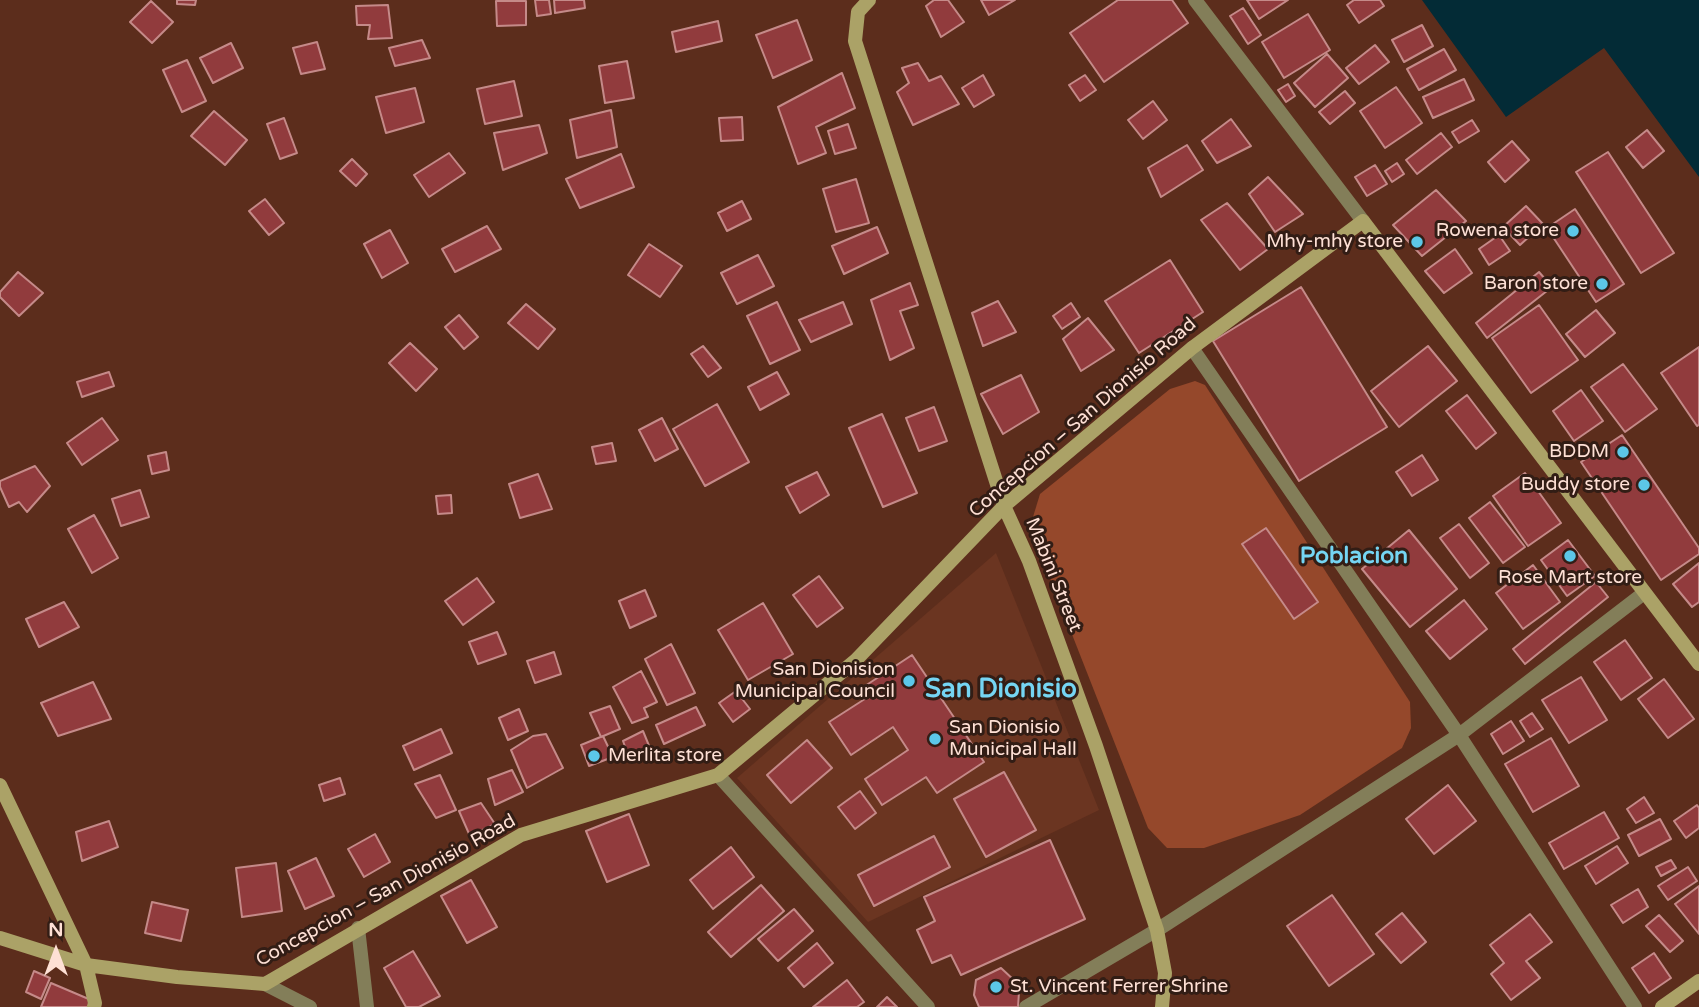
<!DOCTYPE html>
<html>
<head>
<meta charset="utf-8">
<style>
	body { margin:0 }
	#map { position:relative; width:1699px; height:1007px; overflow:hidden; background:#5c2d1c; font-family:"Varela Round",sans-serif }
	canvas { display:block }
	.north { position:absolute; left:21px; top:916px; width:70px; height:70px; -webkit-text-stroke:5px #321d15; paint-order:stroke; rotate:0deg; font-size:19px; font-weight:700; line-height:28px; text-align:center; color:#fee0d5 }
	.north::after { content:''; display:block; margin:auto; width:24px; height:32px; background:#fee0d5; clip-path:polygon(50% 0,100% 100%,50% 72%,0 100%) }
</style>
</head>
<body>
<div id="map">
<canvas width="1699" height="1007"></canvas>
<div class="north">N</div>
</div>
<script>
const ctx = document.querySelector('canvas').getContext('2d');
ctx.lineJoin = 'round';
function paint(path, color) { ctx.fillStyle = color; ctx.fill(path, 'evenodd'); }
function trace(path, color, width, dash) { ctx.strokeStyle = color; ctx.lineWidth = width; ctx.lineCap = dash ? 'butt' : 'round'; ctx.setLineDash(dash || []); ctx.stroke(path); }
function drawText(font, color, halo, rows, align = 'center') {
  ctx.font = font + ' "Varela Round",sans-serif'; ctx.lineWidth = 6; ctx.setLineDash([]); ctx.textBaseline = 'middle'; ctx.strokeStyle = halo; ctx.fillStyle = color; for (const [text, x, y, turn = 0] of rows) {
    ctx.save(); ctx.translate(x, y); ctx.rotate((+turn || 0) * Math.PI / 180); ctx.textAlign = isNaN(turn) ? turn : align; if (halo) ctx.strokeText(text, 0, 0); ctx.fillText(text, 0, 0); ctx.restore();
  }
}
const built = new Path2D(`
	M996,553L1099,810L868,922L737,778Z`);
const green = new Path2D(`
	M1195,381L1205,385L1410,702L1411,728L1402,748L1300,815L1204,848H1167L1148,828L1033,535V517L1040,494L1170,389Z`);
const water = new Path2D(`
	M1422,0H1699V177L1604,48L1506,117Z`);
const building = new Path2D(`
	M177,0H196L195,5L177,4Z
	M535,0H549L551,14L537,16Z
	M554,0H584L585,8L555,13Z
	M934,0H948L964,22L941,37L926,6Z
	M981,0H1015L989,15Z
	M1118,0H1172L1188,23L1104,82L1070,33Z
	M1247,0H1288L1259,19Z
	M1354,0H1380L1384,6L1359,23L1347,5Z
	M151,1L173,22L152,43L130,22Z
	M496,1H526V25L497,26Z
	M388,5L392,38L368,39L370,25H357L356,6Z
	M1243,8L1261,35L1248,44L1230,16Z
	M1308,14L1330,50L1284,78L1262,42Z
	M797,20L812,60L773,78L756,35Z
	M718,21L722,41L676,52L672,32Z
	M1422,25L1433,46L1404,62L1392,40Z
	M422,40L430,58L395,66L389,48Z
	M317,42L325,69L301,74L293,48Z
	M231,43L243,68L213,83L200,58Z
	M1375,45L1389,62L1359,84L1346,68Z
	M1444,49L1456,70L1419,90L1407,69Z
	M1327,54L1348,78L1315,107L1294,83Z
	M187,60L206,101L182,112L163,70Z
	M627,61L634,98L605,103L599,66Z
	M918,63L929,81L941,76L959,104L913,125L897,92L909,83L902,68Z
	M842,73L855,108L816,127L826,153L798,164L778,107Z
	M983,75L994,95L974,107L962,88Z
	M1085,75L1096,90L1080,101L1069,85Z
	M1464,79L1474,100L1433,118L1423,97Z
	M514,81L522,116L485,124L477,89Z
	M1288,84L1295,96L1286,102L1278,90Z
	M1396,87L1422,123L1385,148L1360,111Z
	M415,88L424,122L386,133L376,97Z
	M1345,91L1355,103L1330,124L1319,112Z
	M1153,101L1167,120L1143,139L1128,120Z
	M611,110L617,147L577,158L570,120Z
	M214,111L247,140L225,165L191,136Z
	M742,117L743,140L721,141L719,118Z
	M284,118L297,153L280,159L267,124Z
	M1231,119L1251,146L1217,163L1202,141Z
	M1472,120L1479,131L1459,143L1452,132Z
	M848,124L856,148L835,154L828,131Z
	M539,125L547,153L503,170L494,133Z
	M1647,130L1664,151L1643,168L1626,147Z
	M1441,133L1452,147L1417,174L1406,160Z
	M1512,141L1529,160L1505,182L1488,162Z
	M1187,145L1203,170L1161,197L1148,168Z
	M1608,152L1674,253L1641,273L1576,172Z
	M449,153L465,173L429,197L414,175Z
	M621,154L634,187L580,208L566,179Z
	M352,159L367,174L356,186L340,171Z
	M1397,163L1404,174L1392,182L1385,171Z
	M1375,165L1387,184L1367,196L1355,177Z
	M1268,177L1303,214L1275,232L1249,194Z
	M856,179L869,223L836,232L823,189Z
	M1436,190L1466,221L1422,256L1393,225Z
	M265,199L284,223L269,235L249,211Z
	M742,201L751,219L727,231L718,213Z
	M1227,203L1268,249L1240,270L1201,220Z
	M1526,206L1543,224L1520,245L1503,227Z
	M1575,209L1624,284L1596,302L1547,228Z
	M487,226L501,249L455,272L442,249Z
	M877,227L888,253L844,274L832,246Z
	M390,230L408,263L382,278L364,244Z
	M1499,235L1510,251L1489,265L1479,249Z
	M649,244L682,266L660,297L628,275Z
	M1455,249L1472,273L1444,293L1425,271Z
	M758,255L774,286L737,304L721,273Z
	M1170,260L1203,312L1139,353L1105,301Z
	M18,272L43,293L19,316L0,297V292Z
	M1539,272L1552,287L1487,338L1476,323Z
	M910,283L918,305L900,311L914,348L890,360L871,300Z
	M1301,287L1387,427L1299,481L1213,341Z
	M998,301L1016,332L983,346L972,313Z
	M777,302L800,350L770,364L747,316Z
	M843,302L852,324L811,342L799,320Z
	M1071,303L1080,317L1062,329L1053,316Z
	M526,304L555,329L538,349L508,323Z
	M1539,305L1578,360L1531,393L1492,338Z
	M1596,310L1615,333L1585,357L1566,334Z
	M459,315L478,337L464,349L445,327Z
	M1088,318L1114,350L1081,371L1063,339Z
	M410,343L437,369L416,391L389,363Z
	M703,346L721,368L708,377L691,354Z
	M1428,346L1457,381L1399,427L1371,391Z
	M1699,347V425L1697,426L1661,373Z
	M1623,364L1657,409L1625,432L1591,387Z
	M109,372L114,386L82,397L77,382Z
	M777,372L789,394L760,410L748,387Z
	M1021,375L1039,412L1003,434L981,394Z
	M1581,390L1603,421L1574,441L1553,411Z
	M1467,395L1496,433L1476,449L1446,411Z
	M717,404L749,462L705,486L673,429Z
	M934,407L947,441L919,451L906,418Z
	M882,414L917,493L883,507L849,428Z
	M102,418L118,440L82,465L67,443Z
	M662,418L678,449L655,461L639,430Z
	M1622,435L1699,548V554L1661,580L1581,462Z
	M612,443L616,461L596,464L592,447Z
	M166,452L169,470L152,474L148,456Z
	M1422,455L1438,480L1412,496L1396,472Z
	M35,466L50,486L27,512L19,502L9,507L0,487V481Z
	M817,472L829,495L800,513L786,487Z
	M1525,473L1561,523L1528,546L1493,496Z
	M538,474L552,509L520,518L509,484Z
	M140,490L149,517L121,526L112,499Z
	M451,495L452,513L438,514L436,496Z
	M1490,502L1525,547L1503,563L1469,518Z
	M94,515L118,558L92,573L68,529Z
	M1459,524L1489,563L1470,578L1440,538Z
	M1266,528L1318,602L1294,619L1242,544Z
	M1409,530L1457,589L1410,627L1362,569Z
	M1568,540L1595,576L1567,596L1541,560Z
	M1699,563V602L1692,607L1673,584Z
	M1533,565L1560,602L1523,629L1496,593Z
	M819,576L843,608L817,627L793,595Z
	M477,578L494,602L463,625L445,601Z
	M1596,582L1608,597L1525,664L1513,649Z
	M645,590L656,616L630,628L619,601Z
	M1464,600L1487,629L1450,659L1426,631Z
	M64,602L79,627L39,647L26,619Z
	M763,603L793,654L748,680L718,630Z
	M497,632L506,654L478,664L469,642Z
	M1625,640L1652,678L1621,700L1594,662Z
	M671,644L695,693L667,705L645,659Z
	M554,652L561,674L535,683L527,661Z
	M912,655L984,762L937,793L926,777L882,805L865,779L908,750L893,727L851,755L829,722L871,695L865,686Z
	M641,671L657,702L644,708L648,717L632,723L613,687Z
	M1581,677L1607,720L1569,743L1542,700Z
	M1664,679L1694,719L1668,738L1638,699Z
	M93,682L111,719L58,736L41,703Z
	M736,691L750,709L733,722L719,703Z
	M610,706L620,729L601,737L590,713Z
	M696,707L705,725L664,744L656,725Z
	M519,709L528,731L508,740L499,718Z
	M1532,713L1543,729L1530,737L1520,721Z
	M1511,721L1524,741L1503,754L1491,734Z
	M441,729L452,753L414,770L403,746Z
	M643,731L652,753L630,760L623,741Z
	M546,734L563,768L527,788L511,750L533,736Z
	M603,736L613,757L589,766L581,745Z
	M1551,738L1579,786L1533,812L1505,764Z
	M807,740L832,768L791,803L767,775Z
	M512,770L523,792L495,805L488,779Z
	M1004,772L1036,830L986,857L954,799Z
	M440,775L456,810L436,818L415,784Z
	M340,778L345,794L324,801L319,785Z
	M1448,785L1476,821L1434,854L1406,819Z
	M860,791L876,813L855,829L838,807Z
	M1644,797L1654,813L1636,823L1627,809Z
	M481,803L495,824L470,836L459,811Z
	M1697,805L1699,808V828L1686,838L1674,821Z
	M1604,812L1619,838L1564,869L1549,843Z
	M629,814L649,865L607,882L586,831Z
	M1660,819L1671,839L1639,856L1628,835Z
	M109,821L118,847L82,861L76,832Z
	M375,834L390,862L364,877L348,849Z
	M934,836L950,867L874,906L858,875Z
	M1050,840L1085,919L961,975L951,955L932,963L917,930L935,921L924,897Z
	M1617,846L1628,863L1596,884L1585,866Z
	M731,847L754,877L713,909L690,880Z
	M316,858L334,896L305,909L288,871Z
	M1671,860L1676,868L1661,876L1656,867Z
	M276,863L282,911L242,917L236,868Z
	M1688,867L1697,881L1668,900L1658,886Z
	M471,880L497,927L467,943L441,896Z
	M761,885L784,911L731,957L708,932Z
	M1699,886V934L1675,904Z
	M1638,889L1648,907L1623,923L1611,905Z
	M1332,895L1374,954L1329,986L1287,926Z
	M152,902L188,910L181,941L145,933Z
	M794,909L813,931L778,961L758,939Z
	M1402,913L1426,942L1401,963L1376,934Z
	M1530,914L1552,942L1526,961L1540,978L1511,1000L1491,974L1504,963L1490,945Z
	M1659,915L1683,941L1670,952L1646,926Z
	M817,943L833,963L804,987L788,968Z
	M413,951L440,996L419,1007H406L384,968Z
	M1654,953L1671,978L1649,993L1632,968Z
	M1001,968L1016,982L1019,992L1018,1007H979L974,995L976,980Z
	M34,971L50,978L41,999L26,992Z
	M847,980L864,1002L857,1007H813Z
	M51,983L91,1000L88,1007H41Z
	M887,997L897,1007H877Z`);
const street = new Path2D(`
	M1195,0L1363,221
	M1192,348L1459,735L1635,1007
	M718,775L928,1007
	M358,928L367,1007
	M265,984L310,1007
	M1026,1007L1157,930L1459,735L1644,593`);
const secondary = new Path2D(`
	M869,0L858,12L855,41L1004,506L1029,561L1096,746L1157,930L1165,973L1162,1007
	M0,785L86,965L95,1003L94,1007
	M0,938L86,965L177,977L265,984L521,835L718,775L855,661L1004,506L1192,348L1363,221L1699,664
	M1662,1007L1699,981`);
const markers = [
	[1573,231,7,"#5cc7e8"],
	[1417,242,7,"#5cc7e8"],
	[1602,284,7,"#5cc7e8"],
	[1623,452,7,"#5cc7e8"],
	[1644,485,7,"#5cc7e8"],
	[1570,556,7,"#5cc7e8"],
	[909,681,7,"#5cc7e8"],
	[935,739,7,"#5cc7e8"],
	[594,756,7,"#5cc7e8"],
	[996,987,7,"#5cc7e8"]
];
const poiNames = [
	["Rowena store",1559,231],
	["Mhy-mhy store",1403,242],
	["Baron store",1588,284],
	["BDDM",1609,452],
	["Buddy store",1630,485],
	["Rose Mart store",1570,578,"center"],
	["San Dionision",895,670],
	["Municipal Council",895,692],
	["San Dionisio",949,728,"left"],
	["Municipal Hall",949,750,"left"],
	["Merlita store",608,756,"left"],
	["St. Vincent Ferrer Shrine",1010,987,"left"]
];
const streetNames = [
	["Concepcion – San Dionisio Road",1083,418,-41],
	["Mabini Street",1053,575,68],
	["Concepcion – San Dionisio Road",386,891,-29]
];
const quarterNames = [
	["Poblacion",1354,557]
];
const districtNames = [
	["San Dionisio",1001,690]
];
paint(built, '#6b3521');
paint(green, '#95482b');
paint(water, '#032b36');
paint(building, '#913b3d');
trace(building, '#c58a89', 2);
trace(street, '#837e59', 14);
trace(secondary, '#aba267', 14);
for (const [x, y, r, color] of markers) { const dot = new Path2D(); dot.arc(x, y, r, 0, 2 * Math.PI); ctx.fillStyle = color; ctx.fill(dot); trace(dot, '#321d15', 2.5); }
drawText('19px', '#fee0d5', '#321d15', poiNames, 'right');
drawText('19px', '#fee0d5', '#321d15', streetNames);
drawText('bold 23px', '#75d5f3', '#321d15', quarterNames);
drawText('bold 26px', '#75d5f3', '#321d15', districtNames);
</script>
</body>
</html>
